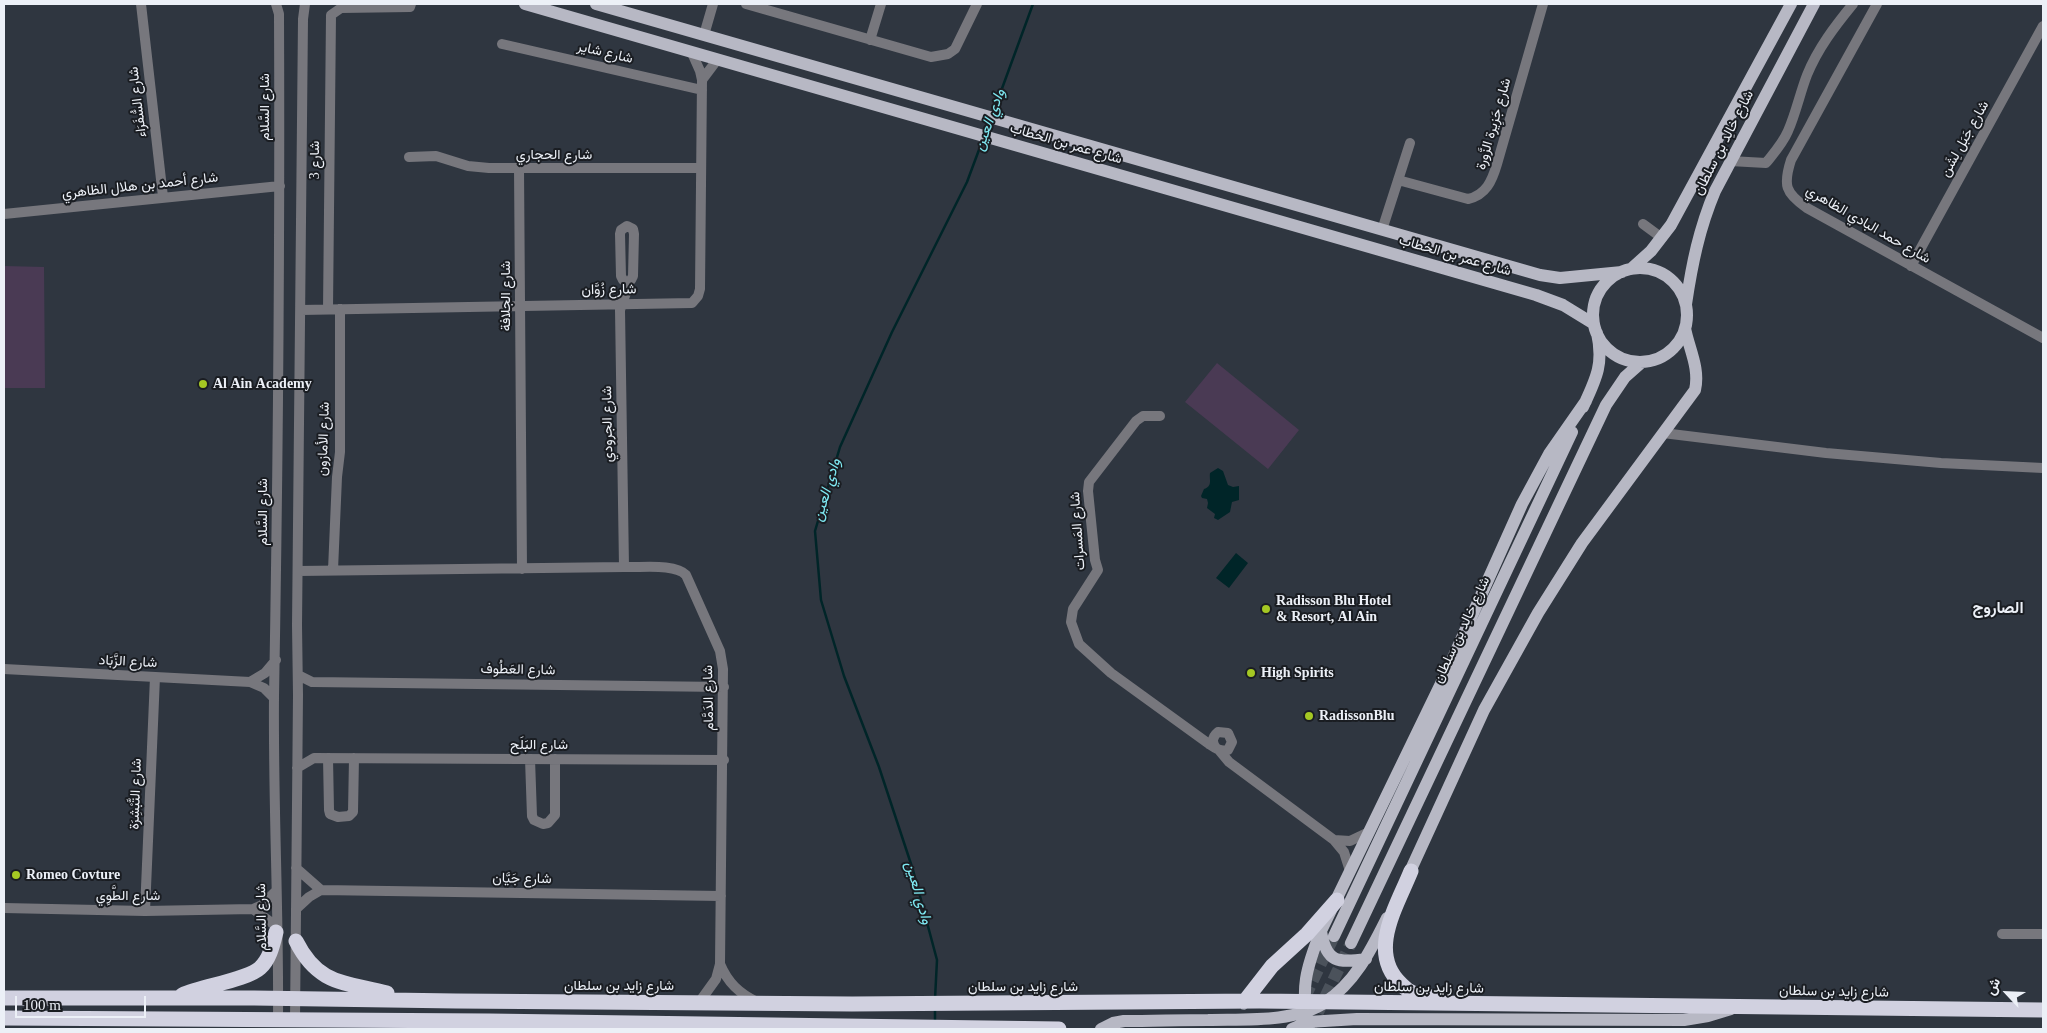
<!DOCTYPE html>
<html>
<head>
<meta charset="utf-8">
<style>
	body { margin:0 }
	#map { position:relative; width:2047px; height:1033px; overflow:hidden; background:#2f3640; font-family:"Times New Roman",Vazirmatn,serif }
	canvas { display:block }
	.frame { position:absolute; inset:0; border:5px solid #ecf0f7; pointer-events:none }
	.north { position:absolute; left:1982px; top:968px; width:50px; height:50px; -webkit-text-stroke:4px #1a1d22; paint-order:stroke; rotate:295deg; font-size:14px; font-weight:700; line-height:20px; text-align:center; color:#ecf0f7 }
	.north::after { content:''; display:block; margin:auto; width:18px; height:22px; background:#ecf0f7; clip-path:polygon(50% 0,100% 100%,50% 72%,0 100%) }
	.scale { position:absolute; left:15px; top:996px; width:131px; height:22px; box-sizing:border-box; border:2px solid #ecf0f7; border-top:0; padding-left:6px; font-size:15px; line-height:18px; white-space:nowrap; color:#ecf0f7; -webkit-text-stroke:4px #1a1d22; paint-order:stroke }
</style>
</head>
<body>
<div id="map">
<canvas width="2047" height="1033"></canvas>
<div class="frame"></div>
<div class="north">ش</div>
<div class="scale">100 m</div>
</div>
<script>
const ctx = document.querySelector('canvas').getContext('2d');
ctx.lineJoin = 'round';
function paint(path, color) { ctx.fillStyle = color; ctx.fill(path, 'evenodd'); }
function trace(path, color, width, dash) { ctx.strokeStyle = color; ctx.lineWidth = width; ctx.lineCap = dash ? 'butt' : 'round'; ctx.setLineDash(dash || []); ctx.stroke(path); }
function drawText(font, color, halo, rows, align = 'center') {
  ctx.font = font + ' "Times New Roman",Vazirmatn,serif'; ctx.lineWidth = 4; ctx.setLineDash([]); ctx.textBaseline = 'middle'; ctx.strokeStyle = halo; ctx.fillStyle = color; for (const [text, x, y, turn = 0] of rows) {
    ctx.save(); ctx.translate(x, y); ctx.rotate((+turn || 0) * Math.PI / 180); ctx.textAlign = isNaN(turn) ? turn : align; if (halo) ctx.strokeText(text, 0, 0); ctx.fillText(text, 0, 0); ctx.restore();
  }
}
const green = new Path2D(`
	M4,266L44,267L45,388H4Z
	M1217,363L1299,430L1268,469L1185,402Z`);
const water = new Path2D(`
	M1218,468L1223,471L1228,485L1233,487L1239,486V500L1232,502L1230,512L1218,520L1214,518L1215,514L1207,508L1208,503L1207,499L1202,498L1201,496L1204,489C1213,486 1209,480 1210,473Z
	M1236,553L1248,563L1229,588L1216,578Z`);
const stream = new Path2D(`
	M993,113L1033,4
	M986,131L990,120
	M935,999L937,960L913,870L879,767L844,676L821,600L815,531L840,447L892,332L967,182L983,139
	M935,1022V1010`);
const majorTunnel = new Path2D(`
	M1305,997L1334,936
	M1310,1029L1351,943`);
const minor = new Path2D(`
	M141,4L163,197
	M276,4L279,14C280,242 278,469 274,697C273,805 279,913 278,1020
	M746,4L931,57L948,54L955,49L977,4
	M1877,4L1791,160C1783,185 1785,193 1807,208L2043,338
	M704,35L713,4
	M870,40L881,4
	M502,44L702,90
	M702,80L717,60
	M409,157L436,156L468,166L489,168H701
	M1730,161L1766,163C1774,153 1783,143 1788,131C1796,113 1800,93 1807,75C1818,48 1835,26 1853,4
	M519,168L522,569
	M1398,180L1468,199C1486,195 1492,181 1497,164L1543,4
	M4,214L280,186
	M1643,224L1662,238
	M627,226L633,229L634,234L633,276L631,280L627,282L623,280L621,276L620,234L621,230Z
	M1382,230L1410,143
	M1911,266L2043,26
	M328,309L331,15L341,8L410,7L411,4
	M301,310L692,303L698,296L700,289L702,80L700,71L692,53
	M1160,416H1143L1136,421L1089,482L1088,491L1095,560L1098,570L1073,609L1071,622L1079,644L1111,673L1209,744C1215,748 1220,752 1228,750L1232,742L1228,733L1218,732C1212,737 1211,743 1217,749
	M1663,433L1826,453L1941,463L2043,468
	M624,567L620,310L627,290V282
	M333,570L337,477L340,452V309
	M298,571L624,567C640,568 675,563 686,575L720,651L723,669L720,964L716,979L698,1004
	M4,669L250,682L264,688L274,698
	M298,675L312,682L724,687
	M250,682L265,673L276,660
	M1219,750L1229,762L1334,840L1344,852L1350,871
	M328,758L329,810L330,814L338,817L349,816L353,812L354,758
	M530,759L532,816L534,820L543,824L548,823L555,815V759
	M297,768L314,758L724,760
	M1334,840L1350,841L1369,832
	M296,868L321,890
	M4,908L145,911L253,909L262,905L276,891
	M253,909L276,926
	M296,909L309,897L321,890L721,896
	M145,911L155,677
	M2002,934H2043
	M720,964C728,983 739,993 757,1002
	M295,1020L298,695L297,625L303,19L305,4`);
const major = new Path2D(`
	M525,4L1536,295L1563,305L1594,324
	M596,4L1540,275L1560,278L1622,272
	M1593 315a47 47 0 1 1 94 0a47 47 0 1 1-94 0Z
	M1631,269L1651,251L1671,225L1791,4
	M1686,304C1692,264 1699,229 1715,191L1814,4
	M1583,407C1596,379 1604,364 1597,333
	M1407,878L1484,710L1538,613L1582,543L1695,390C1700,368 1689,349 1685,328
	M1321,931C1326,963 1338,963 1366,959
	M1334,936L1572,432
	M1351,943L1606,405L1625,377L1642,362
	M1101,1029L1113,1023L1124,1021C1152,1021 1180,1020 1208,1020C1243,1019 1294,1023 1324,1003C1355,983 1371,950 1387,918
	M1292,1029L1308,1022L1357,1019L1684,1020L1708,1016L1731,1009
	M1309,1029C1300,989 1306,968 1321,931L1448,669L1522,504L1549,454L1586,401`);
const highway = new Path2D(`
	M1411,871C1397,906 1367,952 1401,984C1409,993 1420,997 1432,997
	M296,941C318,985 344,982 387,993
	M182,995C202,986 247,980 260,968C270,959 273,944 276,932
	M4,998H254L456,1001L852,1004L1259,1001L2043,1010
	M1244,1002L1272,966L1307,934L1337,900
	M4,1018L489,1021L1059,1029`);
const markers = [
	[203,384,5,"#a5c823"],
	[1266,609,5,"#a5c823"],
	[1251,673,5,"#a5c823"],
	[1309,716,5,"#a5c823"],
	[16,875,5,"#a5c823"]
];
const streetNames = [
	["شارع شاير",605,53,13],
	["شارع السُّفَرَاء",138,102,-97],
	["شارع السَّلام",265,107,-90],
	["شارع جَزِيرة الزَّورة",1494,124,-74],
	["شارع جَبَل لِشَن",1965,139,-61],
	["شارع خالِد بن سلطان",1724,143,-63],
	["شارع عمر بن الخطاب",1066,144,16],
	["شارع الحجاري",554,155],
	["شارع 3",315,160,-90],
	["شارع أحمد بن هلال الظاهري",140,186,-6],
	["شارع حمد البادي الظاهري",1868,225,30],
	["شارع عمر بن الخطاب",1455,256,16],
	["شارع زُوَّان",609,290,-1],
	["شارع الجلافة",506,296,-90],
	["شارع الجرودي",608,424,-91],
	["شارع الأمازون",324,439,-88],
	["شارع السَّلام",263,512,-90],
	["شارع المَسرات",1078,531,-94],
	["شارع خالِد بن سلطان",1462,630,-65],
	["شارع الزَّبَاد",128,662,3],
	["شارع العَطُوف",518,670,1],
	["شارع الدَمَّام",709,698,-91],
	["شارع البَلَح",539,745],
	["شارع التَّبْشِرَة",136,794,-88],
	["شارع جَيَّان",522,879,1],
	["شارع الطَّوِي",128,896],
	["شارع السَّلام",262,917,-91],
	["شارع زايد بن سلطان",619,986],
	["شارع زايد بن سلطان",1023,987],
	["شارع زايد بن سلطان",1429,988,1],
	["شارع زايد بن سلطان",1834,992,1]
];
const poiNames = [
	["Al Ain Academy",213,384],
	["Radisson Blu Hotel",1276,601],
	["& Resort, Al Ain",1276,617],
	["High Spirits",1261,673],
	["RadissonBlu",1319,716],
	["Romeo Covture",26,875]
];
const waterNames = [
	["وادي العين",990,120,-70],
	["وادي العين",827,490,-73],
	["وادي العين",918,893,74]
];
const quarterNames = [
	["الصاروج",1998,609]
];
paint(green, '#4a3a54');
paint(water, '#002528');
trace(stream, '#002528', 2.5);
trace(majorTunnel, '#4b525b', 12, [12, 6]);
trace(minor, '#77777d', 10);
trace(major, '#b7b8c4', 12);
trace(highway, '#d1d1e0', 15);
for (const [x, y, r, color] of markers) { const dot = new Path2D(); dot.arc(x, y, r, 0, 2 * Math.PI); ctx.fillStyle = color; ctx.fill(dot); trace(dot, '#1a1d22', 2); }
drawText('14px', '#ecf0f7', '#1a1d22', streetNames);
drawText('bold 14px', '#ecf0f7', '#1a1d22', poiNames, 'left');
drawText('italic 15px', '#7feaf3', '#1a1d22', waterNames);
drawText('bold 16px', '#ecf0f7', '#1a1d22', quarterNames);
</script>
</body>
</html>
